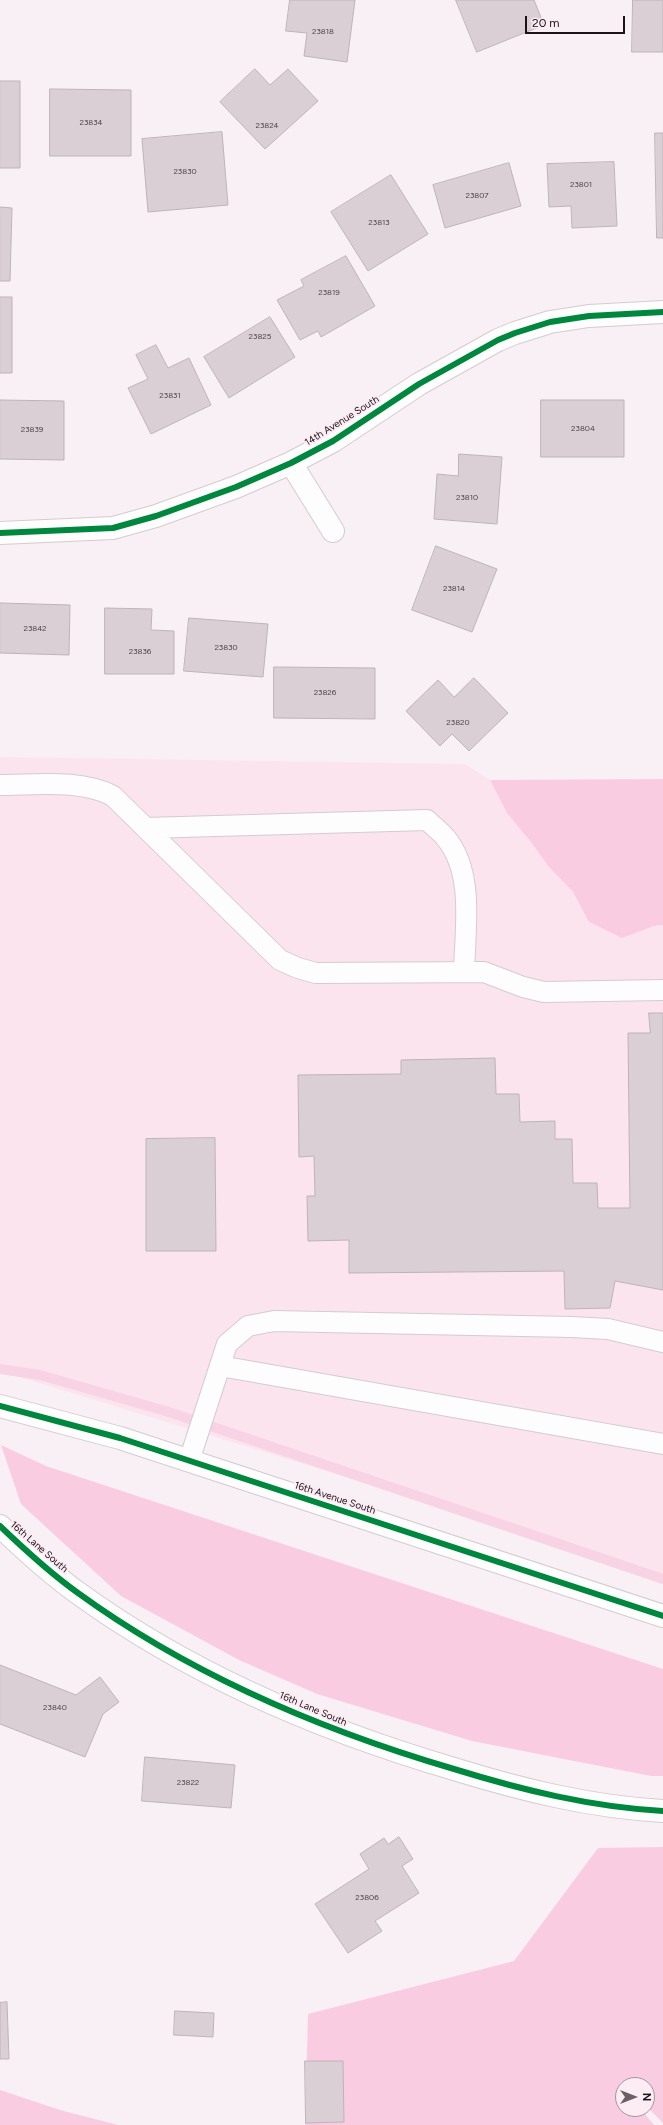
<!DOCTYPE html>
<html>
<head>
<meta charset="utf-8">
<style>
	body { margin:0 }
	#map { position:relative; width:663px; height:2125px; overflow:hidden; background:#f8f0f4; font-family:Figtree,sans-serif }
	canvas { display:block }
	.north { position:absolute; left:615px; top:2077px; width:40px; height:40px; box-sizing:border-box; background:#fbedf3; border:1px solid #a2959b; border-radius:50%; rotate:90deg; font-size:11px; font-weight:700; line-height:16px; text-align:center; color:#1d1217 }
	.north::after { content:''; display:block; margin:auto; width:14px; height:18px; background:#6a6064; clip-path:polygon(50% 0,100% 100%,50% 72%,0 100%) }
	.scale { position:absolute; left:525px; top:16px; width:100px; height:18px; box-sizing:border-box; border:2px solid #1d1217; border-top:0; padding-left:5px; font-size:12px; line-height:14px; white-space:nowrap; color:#1d1217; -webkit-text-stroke:3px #fbedf3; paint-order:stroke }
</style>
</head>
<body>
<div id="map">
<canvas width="663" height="2125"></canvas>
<div class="north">N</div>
<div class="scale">20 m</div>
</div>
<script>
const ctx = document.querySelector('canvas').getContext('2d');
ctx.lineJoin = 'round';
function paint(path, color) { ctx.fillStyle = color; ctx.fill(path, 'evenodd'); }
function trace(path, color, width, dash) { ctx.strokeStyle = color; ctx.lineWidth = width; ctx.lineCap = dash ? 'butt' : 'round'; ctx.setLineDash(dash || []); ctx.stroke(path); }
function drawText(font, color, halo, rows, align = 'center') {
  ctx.font = font + ' Figtree,sans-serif'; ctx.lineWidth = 4; ctx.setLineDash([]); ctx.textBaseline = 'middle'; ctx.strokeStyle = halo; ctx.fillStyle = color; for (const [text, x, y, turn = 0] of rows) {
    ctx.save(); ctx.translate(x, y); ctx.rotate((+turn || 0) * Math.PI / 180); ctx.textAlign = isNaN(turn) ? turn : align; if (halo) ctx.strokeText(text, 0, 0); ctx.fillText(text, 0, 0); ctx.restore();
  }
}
const built = new Path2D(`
	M0,757L465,764L490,780L507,813L530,841L549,867L573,892L589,922L622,938L654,926L663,925V1574L0,1371Z`);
const green = new Path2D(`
	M663,779V925L654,926L622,938L589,922L573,892L549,867L530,841L507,813L490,780Z
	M1,1445L46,1466L663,1669V1776H651L472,1741L317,1694L239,1660L121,1596L21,1504Z
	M663,1847V2123L647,2107V2085H625L620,2080L623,2085V2109H641L654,2125H305L308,2014L514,1961L598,1848Z
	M0,2090L60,2110L118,2125H0Z`);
const stream = new Path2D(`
	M0,1369L40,1375L169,1412L663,1579`);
const building = new Path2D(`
	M290,0H355L347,62L304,56L307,33L286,31Z
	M456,0H534L544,25L477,52Z
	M633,0H663V52H632Z
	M255,69L270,85L288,69L318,101L265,149L220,102Z
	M0,81H20V168H0Z
	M50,89L131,90V156H50Z
	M222,132L228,205L148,212L142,139Z
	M655,133H663V238H657Z
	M614,162L617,226L572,228L571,206L549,207L547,164Z
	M509,163L521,206L445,228L433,185Z
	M391,175L428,234L368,271L331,212Z
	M0,207L12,208L10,281H0Z
	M346,256L375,306L321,337L318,331L300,340L277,300L304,286L301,280Z
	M0,297H12V373H0Z
	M270,317L295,357L229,398L204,357Z
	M156,345L168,368L189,358L211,405L151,434L128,388L148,379L136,355Z
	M0,400L64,401V460L0,459Z
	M541,400H624V457H541Z
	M459,454L502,457L497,524L434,519L437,474L458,476Z
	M436,546L497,569L472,632L412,610Z
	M0,603L70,605L69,655L0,653Z
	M105,608L152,609L151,630L174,631V674H105Z
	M189,618L268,624L263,677L184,671Z
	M274,667L375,668V719L274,718Z
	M474,678L508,713L469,751L452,734L440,746L406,711L438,680L454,697Z
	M649,1013H663V1290L615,1281L610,1308L565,1309L564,1271L349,1273V1240L308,1241L307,1196H315L314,1156L299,1157L298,1075L401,1074V1060L495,1058L496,1094H519L520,1122L555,1121V1139H572L573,1183H597L598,1208H630L628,1033H650Z
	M215,1138L216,1251H146V1139Z
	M0,1665L76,1695L100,1677L119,1702L103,1714L85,1757L0,1724Z
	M145,1757L235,1765L231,1808L142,1801Z
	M399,1837L413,1859L402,1866L419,1893L375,1921L382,1931L348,1953L315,1904L369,1869L360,1854L384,1838L388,1844Z
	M7,2002L9,2059H0V2003Z
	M175,2011L214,2013L213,2037L174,2035Z
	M305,2061H343L344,2122L306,2123Z`);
const lane = new Path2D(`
	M0,785C35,785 82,779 113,796L280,960L298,968L316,973L484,972L523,987L544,992L663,990
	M146,828L427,820C433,826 440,831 445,837C475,872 465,929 464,972
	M220,1366L663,1444
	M189,1461L227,1344L248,1326L274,1321L572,1327L608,1329L663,1342`);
const street = new Path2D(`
	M291,463L333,531
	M0,533L113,528L156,516L236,487L291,463L333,441L419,384L498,340L515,333L550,322L589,316L663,312
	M0,1526C25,1550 50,1573 78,1593C191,1675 321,1730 454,1769C522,1790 591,1807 663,1811`);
const secondary = new Path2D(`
	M0,1406L120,1438L663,1616`);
const cycleway = new Path2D(`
	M0,533L113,528L156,516L236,487L291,463L333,441L419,384L498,340L515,333L550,322L589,316L663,312
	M0,1406L120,1438L663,1616
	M0,1526C25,1550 50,1573 78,1593C191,1675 321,1730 454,1769C522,1790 591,1807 663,1811`);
const numberNames = [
	["23818",323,32],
	["23834",91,123],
	["23824",267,126],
	["23830",185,172],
	["23801",581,185],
	["23807",477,196],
	["23813",379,223],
	["23819",329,293],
	["23825",260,337],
	["23831",170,396],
	["23804",583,429],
	["23839",32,430],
	["23810",467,498],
	["23814",454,589],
	["23842",35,629],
	["23830",226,648],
	["23836",140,652],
	["23826",325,693],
	["23820",458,723],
	["23840",55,1708],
	["23822",188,1783],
	["23806",367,1898]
];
const streetNames = [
	["14th Avenue South",342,421,-32],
	["16th Avenue South",335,1498,18],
	["16th Lane South",39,1547,41],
	["16th Lane South",313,1709,23]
];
paint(built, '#fbe4ee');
paint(green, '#facce2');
trace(stream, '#f8d3e4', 10);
paint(building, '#d9cfd4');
trace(building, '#bdb4b8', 1);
trace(lane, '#d5cbd0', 22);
trace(street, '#d5cbd0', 24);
trace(secondary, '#d5cbd0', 24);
trace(lane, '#fefdfd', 20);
trace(street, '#fefdfd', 22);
trace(secondary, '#fefdfd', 22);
trace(cycleway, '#00873e', 6);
drawText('8px', '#4c4146', null, numberNames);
drawText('10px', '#1d1217', '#fbedf3', streetNames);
</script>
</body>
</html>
